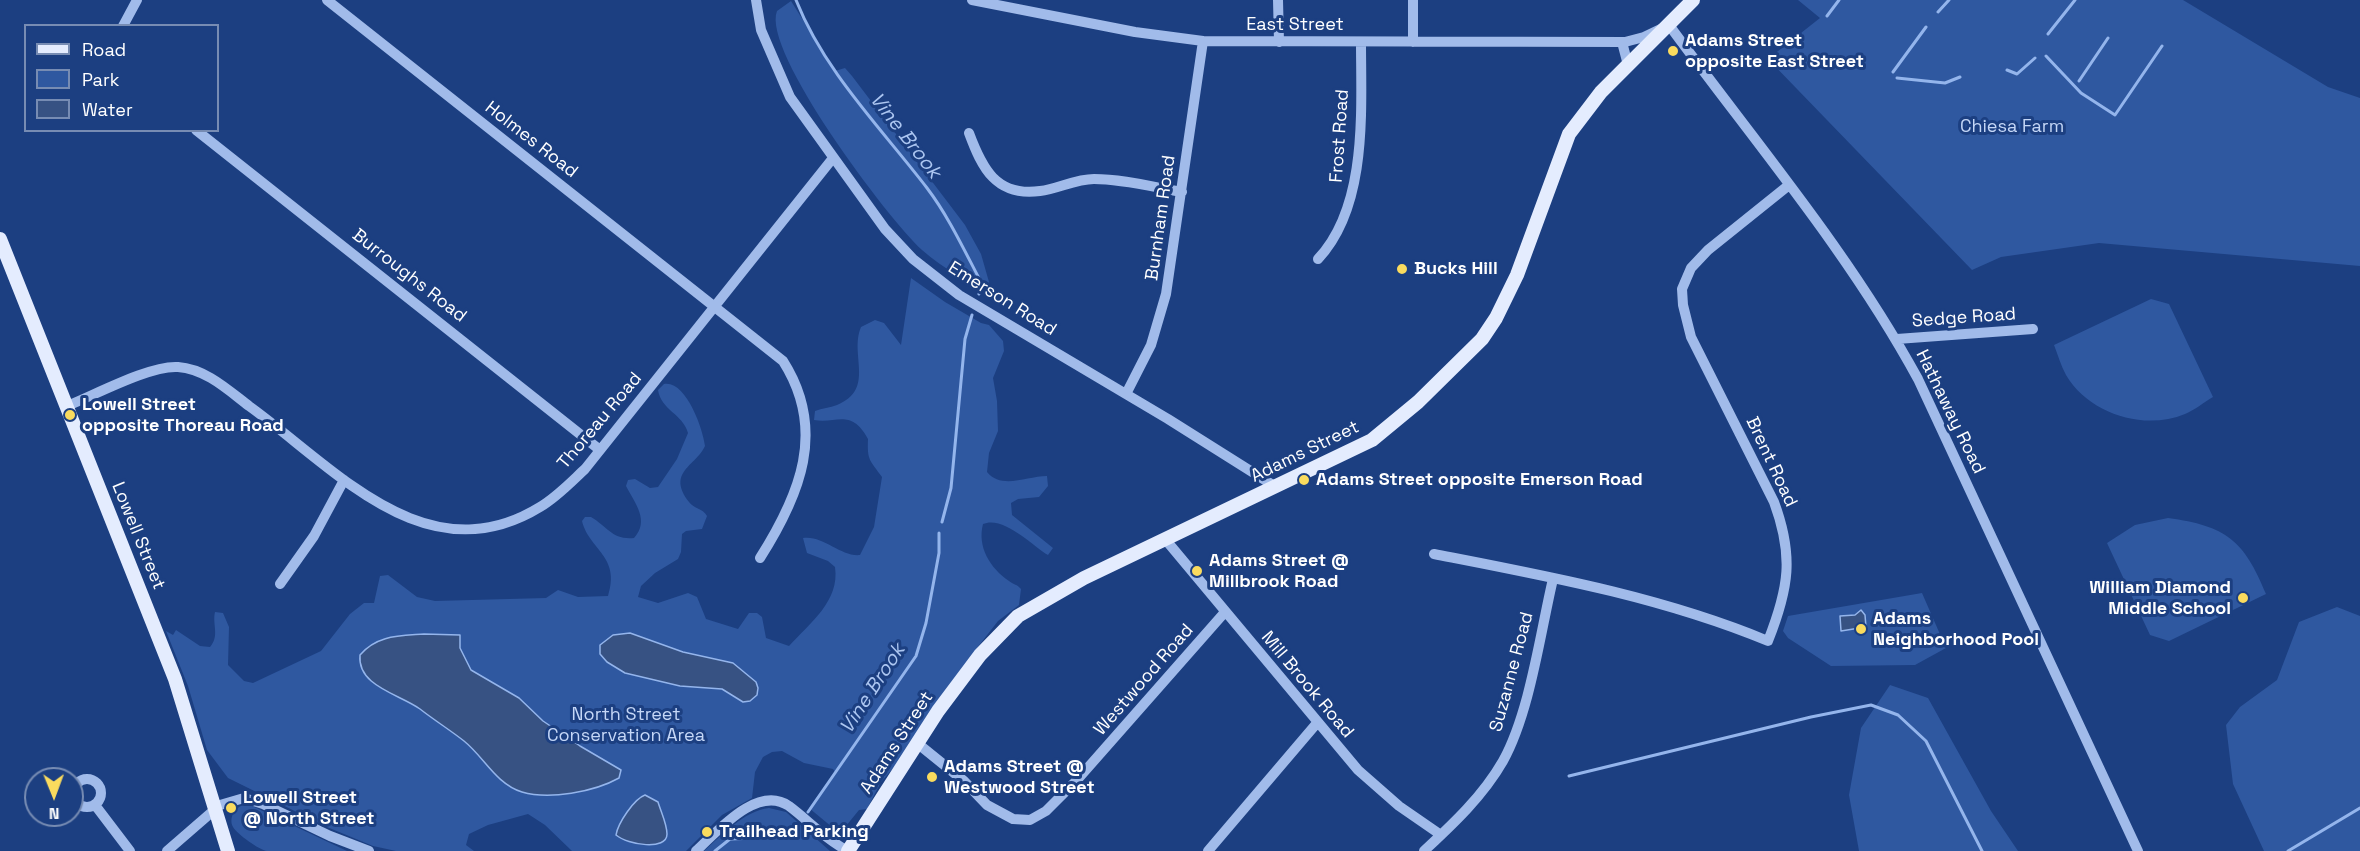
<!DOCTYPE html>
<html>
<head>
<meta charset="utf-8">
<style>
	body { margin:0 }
	#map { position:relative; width:2360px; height:851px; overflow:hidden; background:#1c3f81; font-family:"Space Grotesk",sans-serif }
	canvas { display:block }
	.legend { position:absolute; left:24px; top:24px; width:195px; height:108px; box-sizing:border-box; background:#1c3f81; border:2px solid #778cb3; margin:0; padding:8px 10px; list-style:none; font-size:18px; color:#fff }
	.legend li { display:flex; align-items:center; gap:12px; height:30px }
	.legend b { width:30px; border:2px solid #778cb3 }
	.north { position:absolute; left:24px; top:767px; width:60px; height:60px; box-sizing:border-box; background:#1c3f81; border:2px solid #778cb3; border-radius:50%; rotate:179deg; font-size:16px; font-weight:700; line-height:24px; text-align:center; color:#fff }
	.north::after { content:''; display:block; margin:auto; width:21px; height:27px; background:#fadb5e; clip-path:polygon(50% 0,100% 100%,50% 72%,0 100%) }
</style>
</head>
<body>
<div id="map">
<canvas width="2360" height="851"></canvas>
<ul class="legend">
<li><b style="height:8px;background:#e4ecfe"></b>Road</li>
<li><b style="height:16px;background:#2f58a0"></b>Park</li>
<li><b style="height:16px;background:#375283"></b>Water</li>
</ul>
<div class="north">N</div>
</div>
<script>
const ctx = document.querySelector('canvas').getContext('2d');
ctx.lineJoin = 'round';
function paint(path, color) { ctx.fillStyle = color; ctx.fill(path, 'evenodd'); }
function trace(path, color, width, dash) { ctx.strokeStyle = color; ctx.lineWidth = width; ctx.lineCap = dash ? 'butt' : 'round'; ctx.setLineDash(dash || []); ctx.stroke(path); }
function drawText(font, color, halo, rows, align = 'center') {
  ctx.font = font + ' "Space Grotesk",sans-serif'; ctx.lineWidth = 6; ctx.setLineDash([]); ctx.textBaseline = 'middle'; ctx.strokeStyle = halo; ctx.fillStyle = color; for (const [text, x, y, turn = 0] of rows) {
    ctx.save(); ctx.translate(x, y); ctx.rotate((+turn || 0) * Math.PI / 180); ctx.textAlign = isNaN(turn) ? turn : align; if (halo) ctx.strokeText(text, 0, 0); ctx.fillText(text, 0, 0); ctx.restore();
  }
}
const green = new Path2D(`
	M1798,0H2183L2328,87L2360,98V266L2099,243L2001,257L1972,270L1768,59L1820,18Z
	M791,1L835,71L845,68L852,76L965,225L981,254L991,289H996L994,298C970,283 944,269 922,250C889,220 761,51 777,11Z
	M911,278L945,302L981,323L989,325L1003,341L1004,351L993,378L997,401L998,431L989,453L987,472C1002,490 1027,476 1047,476L1048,486L1039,497L1018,499L1011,503L1012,515L1053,548L1048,555C1033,546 1003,515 983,524C977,547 990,568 1009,581C1014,585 1017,584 1021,589L1019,605L998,621L963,666L926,717L904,756L881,782L867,809L859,810L846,826L832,827L809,808L835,772L833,769L804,763L782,751L772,752L763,757L755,772L752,798L722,815L686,851H572L545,825L528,814L488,825L469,834L466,845L474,851H396L373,846L327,827L228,778L207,750L188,686L166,631L173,635L176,630L200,646L210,647C220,636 212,624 215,612L223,613L229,627L228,665L244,681L253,683L321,651L350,614L364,603H374L380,576L388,575L417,597L435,601L546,598L558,590L578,597L608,596C621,556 589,550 582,521L585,517H591C608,527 612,540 634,538C650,521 635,503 626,486L628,480L635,479L650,488L658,487L677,459L688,433C683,414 661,410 658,390L664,384C686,380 703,429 705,446C696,466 666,472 689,502C694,509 703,508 707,516L702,529L686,531L682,534L681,552L678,559L655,573L641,586L638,597L658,603L688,593L697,597L706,619L738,629L749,613H757L762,617L766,638L789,646C810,623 840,601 835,567L828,561L807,553L803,538C823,535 841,557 860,555L874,527L882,477C870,460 867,461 868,439C851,408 837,424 814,420L815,411C822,408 830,408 837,405C876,389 849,355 861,327L875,320L884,323L901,345Z
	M2151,299L2169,304L2213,397C2204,402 2195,410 2185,414C2144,431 2089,414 2066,375C2061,366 2058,355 2054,345Z
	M2168,518C2226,526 2244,540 2266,594L2169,641L2150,635L2107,543L2135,525Z
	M1922,593L1946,648L1915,665L1831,666L1788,638L1783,631L1788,616Z
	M2337,607L2360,616V851H2264L2233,784L2226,725L2240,707L2277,680L2299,622Z
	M1890,685L1928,698L1991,811L2018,851H1859L1849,795L1861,728Z
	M248,804L347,851C322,851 292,851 267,851C259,850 237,834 233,827C228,817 236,805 248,804Z
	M769,808L786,812L830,851H704C722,835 744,811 769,808Z`);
const water = new Path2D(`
	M1861,610L1865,615L1866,627L1841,631L1840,616L1855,615Z
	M630,633L683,652L733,663L756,682L758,688L757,695L750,701L743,702L722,689L680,686L625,673L607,662L600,654V645L613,635Z
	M424,634L460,635V648L471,670L519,698L543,721L580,746L621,770L619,778C594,792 549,800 522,792C496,784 484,757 464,741C450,730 434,720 420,709C399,694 357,686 360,655C377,635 399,636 424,634Z
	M645,795L658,802C661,812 667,824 667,834C667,851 628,845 616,835C618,823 634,799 645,795Z`);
const stream = new Path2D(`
	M796,0C824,71 881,128 927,188C949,217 965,252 982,284L979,294
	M1938,12L1949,0
	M1827,16L1839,0
	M2048,34L2075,0
	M2046,56L2081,93L2115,115L2162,46
	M2007,70L2017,74L2035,58
	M1893,72L1926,27
	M1897,78L1945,83L1960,77
	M2079,81L2108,38
	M942,522L951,488L965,339L972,315
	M1569,776L1811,717L1871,705L1898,715L1926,741L1982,851
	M808,812L916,656L926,623L939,553V533
	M715,851L730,839L781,837L797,824
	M2288,851L2360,808`);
const minor = new Path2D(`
	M327,0L783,361C827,430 800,495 760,558
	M756,0L761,30L790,97L885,229L913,259L959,295L1168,419L1276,487
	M972,0L1135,32L1203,41L1625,42L1644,37L1669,25C1754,141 1849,252 1918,379L2138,851
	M1278,0L1279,42
	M123,26L137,0
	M1413,42V0
	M1622,42L1628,65
	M196,130L600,450
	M969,133C982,168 996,197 1040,191C1058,189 1075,179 1094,179C1123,179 1153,187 1182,192
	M1318,259C1368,206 1361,110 1361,42
	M1897,339L2033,329
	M1126,394L1151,345L1166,294L1203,41
	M67,406C95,395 150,365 178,367C206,369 228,390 249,406C334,467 426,577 540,507C557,497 571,482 585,469L833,158
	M1165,539L1358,770L1399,806L1441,835
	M1434,554C1547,576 1662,597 1768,641C1789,588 1794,556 1774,502L1691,337L1683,305L1682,289L1691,268L1708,250L1789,185
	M280,584L314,536L344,480
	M917,743L964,781L987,805L1013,819L1030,820L1046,811L1077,780L1225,612
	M73 793a14 14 0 1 1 28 0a14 14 0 1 1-28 0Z
	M95,805L130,851
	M167,851L220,805L244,798L263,804L330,836L369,851
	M696,851C717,832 757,784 789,806C809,821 825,839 848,851
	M1208,851L1317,723
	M1424,851C1453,824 1483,796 1503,761C1530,712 1540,634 1553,579`);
const major = new Path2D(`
	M0,239L175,679L228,851
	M848,851L938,711L980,655L1018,616L1084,578L1372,440L1418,402L1482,339L1496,318L1517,275L1569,134L1601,92L1693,0`);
const markers = [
	[1673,51,6,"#fadb5e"],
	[1402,269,6,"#fadb5e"],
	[70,415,6,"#fadb5e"],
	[1304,480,6,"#fadb5e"],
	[1197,571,6,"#fadb5e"],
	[2243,598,6,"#fadb5e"],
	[1861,629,6,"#fadb5e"],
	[932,777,6,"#fadb5e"],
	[231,808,6,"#fadb5e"],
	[707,832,6,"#fadb5e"]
];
const streetNames = [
	["East Street",1295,25],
	["Frost Road",1340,136,-86],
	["Holmes Road",531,140,38],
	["Burnham Road",1161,218,-82],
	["Burroughs Road",409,276,38],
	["Emerson Road",1002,299,32],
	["Sedge Road",1964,318,-4],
	["Hathaway Road",1950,412,64],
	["Thoreau Road",600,421,-50],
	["Adams Street",1305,452,-26],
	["Brent Road",1771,462,65],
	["Lowell Street",138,536,68],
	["Suzanne Road",1512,672,-75],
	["Westwood Road",1144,680,-49],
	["Mill Brook Road",1307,685,50],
	["Adams Street",897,743,-57]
];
const poiNames = [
	["Adams Street",1685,41],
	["opposite East Street",1685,62],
	["Bucks Hill",1414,269],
	["Lowell Street",82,405],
	["opposite Thoreau Road",82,426],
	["Adams Street opposite Emerson Road",1316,480],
	["Adams Street @",1209,561],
	["Millbrook Road",1209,582],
	["William Diamond",2231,588,"right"],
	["Middle School",2231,609,"right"],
	["Adams",1873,619],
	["Neighborhood Pool",1873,640],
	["Adams Street @",944,767],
	["Westwood Street",944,788],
	["Lowell Street",243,798],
	["@ North Street",243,819],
	["Trailhead Parking",719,832]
];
const parkNames = [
	["Chiesa Farm",2012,127],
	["North Street",626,715],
	["Conservation Area",626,736]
];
const waterNames = [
	["Vine Brook",905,136,52],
	["Vine Brook",873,689,-57]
];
paint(green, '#2f58a0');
paint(water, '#375283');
trace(water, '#94b5ec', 1.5);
trace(stream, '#94b5ec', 3);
trace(minor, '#a1bbea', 10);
trace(major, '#e4ecfe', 14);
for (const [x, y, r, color] of markers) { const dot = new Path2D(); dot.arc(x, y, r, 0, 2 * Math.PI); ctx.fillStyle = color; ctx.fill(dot); trace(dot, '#1c3f81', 2); }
drawText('18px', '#fff', '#1c3f81', streetNames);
drawText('bold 18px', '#fff', '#1c3f81', poiNames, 'left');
drawText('18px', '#c5d7f7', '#1c3f81', parkNames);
drawText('italic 20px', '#acc6f1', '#1c3f81', waterNames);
</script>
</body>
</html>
